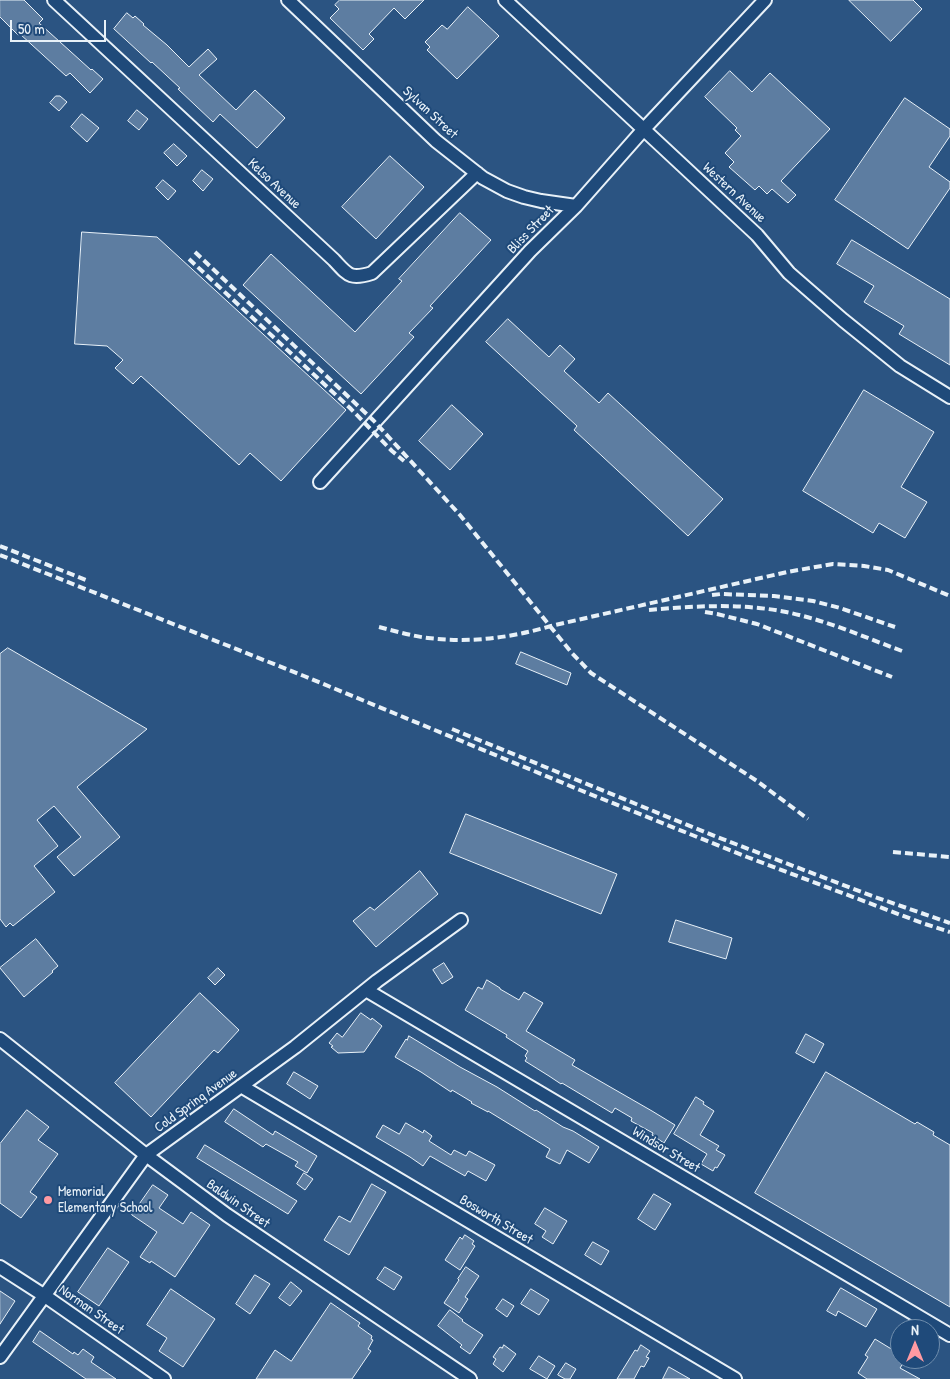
<!DOCTYPE html>
<html>
<head>
<meta charset="utf-8">
<style>
	body { margin:0 }
	#map { position:relative; width:950px; height:1379px; overflow:hidden; background:#2b5482; font-family:"Patrick Hand",sans-serif }
	canvas { display:block }
	.north { position:absolute; left:890px; top:1319px; width:50px; height:50px; box-sizing:border-box; background:#1f4a7a; border:1px solid #6f8dac; border-radius:50%; rotate:0deg; font-size:14px; font-weight:700; line-height:20px; text-align:center; color:#e8f1f8 }
	.north::after { content:''; display:block; margin:auto; width:18px; height:22px; background:#ff9aa2; clip-path:polygon(50% 0,100% 100%,50% 72%,0 100%) }
	.scale { position:absolute; left:10px; top:20px; width:96px; height:22px; box-sizing:border-box; border:2px solid #e8f1f8; border-top:0; padding-left:6px; font-size:15px; line-height:18px; white-space:nowrap; color:#e8f1f8; -webkit-text-stroke:4px #1f4a7a; paint-order:stroke }
</style>
</head>
<body>
<div id="map">
<canvas width="950" height="1379"></canvas>
<div class="north">N</div>
<div class="scale">50 m</div>
</div>
<script>
const ctx = document.querySelector('canvas').getContext('2d');
ctx.lineJoin = 'round';
function paint(path, color) { ctx.fillStyle = color; ctx.fill(path, 'evenodd'); }
function trace(path, color, width, dash) { ctx.strokeStyle = color; ctx.lineWidth = width; ctx.lineCap = dash ? 'butt' : 'round'; ctx.setLineDash(dash || []); ctx.stroke(path); }
function drawText(font, color, halo, rows, align = 'center') {
  ctx.font = font + ' "Patrick Hand",sans-serif'; ctx.lineWidth = 4; ctx.setLineDash([]); ctx.textBaseline = 'middle'; ctx.strokeStyle = halo; ctx.fillStyle = color; for (const [text, x, y, turn = 0] of rows) {
    ctx.save(); ctx.translate(x, y); ctx.rotate((+turn || 0) * Math.PI / 180); ctx.textAlign = isNaN(turn) ? turn : align; if (halo) ctx.strokeText(text, 0, 0); ctx.fillText(text, 0, 0); ctx.restore();
  }
}
const building = new Path2D(`
	M0,0H24L43,19L39,23L91,70L92,69L103,79L90,93L70,73L66,76L20,34L18,35L0,17Z
	M340,0H424L405,19L394,8L369,34L374,39L363,50L330,18L339,9L335,5Z
	M849,0H913L922,9L891,41Z
	M468,7L499,36L457,79L427,50L430,47L425,42L442,25L447,29Z
	M127,13L133,18L135,16L144,24L143,25L167,45L189,67L208,49L217,59L199,75L236,110L255,90L285,118L257,148L220,114L213,122L178,89L180,88L152,62L151,63L114,29Z
	M730,71L752,92L770,73L830,129L781,181L796,195L788,203L772,189L767,194L759,186L755,190L729,167L734,162L725,153L741,136L735,130L737,128L705,97Z
	M56,96H60L67,102L59,111L50,103Z
	M905,98L950,129V136L929,167L950,182V188L908,249L835,200Z
	M137,110L148,119L139,130L128,121Z
	M82,114L99,128L87,142L71,127Z
	M174,144L187,156L177,166L164,153Z
	M390,156L424,187L376,239L342,207Z
	M202,170L213,179L203,191L193,181Z
	M163,180L176,191L168,200L156,188Z
	M460,213L491,240L430,306L433,308L409,333L414,337L361,394L243,285L271,254L355,332L402,281L399,279Z
	M82,232L157,237L346,410L281,481L250,453L239,465L141,376L133,384L115,368L123,360L107,346L75,344Z
	M852,240L950,299V365L899,334L904,326L864,302L874,286L837,264Z
	M508,319L549,357L560,345L575,359L564,371L599,403L608,393L723,499L688,536L574,430L577,426L486,342Z
	M864,390L934,432L901,487L927,502L905,538L879,523L873,533L803,491Z
	M452,405L483,434L450,470L419,441Z
	M8,648L147,729L77,787L120,837L74,876L57,857L81,837L54,806L37,820L58,846L34,866L55,892L13,926L10,923L6,927L0,919V654Z
	M521,652L571,673L567,685L516,664Z
	M466,814L617,874L601,914L450,853Z
	M420,871L438,894L376,947L353,921L370,907L374,910Z
	M676,920L732,938L726,959L669,942Z
	M36,939L58,966L52,971L53,972L24,997L0,968Z
	M444,963L453,977L442,984L433,970Z
	M218,968L225,975L215,985L208,978Z
	M487,980L500,988V989L519,1000L524,992L543,1003L526,1031L575,1060L572,1065L652,1111L675,1125L664,1143L652,1135L653,1133L631,1121L632,1118L615,1108L612,1113L562,1083L561,1084L549,1076L525,1061L527,1058L525,1056L528,1051L506,1037L507,1035L465,1010L478,987L482,989Z
	M200,993L239,1030L218,1053L214,1050L151,1117L115,1083Z
	M361,1013L371,1020L372,1018L382,1026L364,1052L338,1053L331,1047L333,1046L329,1043L337,1033L342,1037Z
	M806,1034L824,1044L814,1063L796,1053Z
	M409,1036L460,1067L497,1087L535,1111L536,1110L563,1127L573,1131L599,1147L589,1163L567,1150L560,1164L546,1157L550,1149L488,1111V1112L471,1103L472,1102L452,1090L451,1092L421,1072L395,1057L406,1039L407,1040Z
	M294,1072L318,1086L310,1099L287,1084Z
	M826,1072L915,1124L917,1122L934,1132L933,1135L950,1145V1307L755,1193Z
	M696,1097L704,1102L703,1104L714,1111L700,1135L719,1146L716,1150L725,1155L717,1168L715,1167L713,1171L701,1164L707,1154L674,1134Z
	M234,1109L273,1135L275,1131L317,1156L307,1173L295,1166L298,1162L266,1144L263,1147L225,1122Z
	M27,1110L49,1127L38,1140L58,1154L30,1192L37,1197L21,1218L0,1203V1144Z
	M406,1123L423,1133L424,1130L432,1136L429,1141L451,1155L454,1150L466,1156L469,1151L495,1165L486,1181L468,1171L465,1176L430,1156L423,1166L410,1157L376,1137L383,1125L399,1134Z
	M205,1145L297,1201L288,1214L197,1158Z
	M304,1173L313,1179L305,1190L297,1184Z
	M372,1184L386,1192L349,1255L324,1240L339,1216L350,1222Z
	M153,1185L168,1195L159,1208L183,1224L191,1212L210,1225L175,1277L151,1261L150,1263L140,1257L157,1232L132,1215Z
	M654,1194L671,1204L655,1230L638,1219Z
	M545,1208L567,1221L553,1244L542,1237L546,1231L535,1224Z
	M465,1235L474,1241L472,1244L475,1246L460,1270L445,1260L460,1237L462,1239Z
	M593,1242L609,1251L601,1265L585,1255Z
	M108,1248L129,1262L99,1306L78,1292Z
	M385,1267L402,1277L394,1290L377,1279Z
	M466,1267L479,1276L465,1297L468,1299L459,1313L444,1303L459,1280L458,1279Z
	M255,1275L270,1284L250,1314L236,1304Z
	M291,1282L302,1291L290,1306L279,1298Z
	M841,1288L877,1309L866,1327L838,1311L836,1316L827,1311Z
	M171,1289L215,1319L183,1367L159,1351L167,1338L147,1325Z
	M531,1289L549,1300L539,1315L521,1304Z
	M0,1291L15,1301L0,1324Z
	M503,1299L514,1306L507,1317L496,1309Z
	M331,1303L360,1323L358,1326L372,1336L371,1339L373,1340L368,1349L371,1351L352,1379H256L275,1350L291,1361Z
	M450,1310L463,1320L462,1321L483,1335L470,1354L460,1347L462,1345L438,1326Z
	M40,1331L73,1354L74,1352L78,1355L83,1349L94,1357L91,1362L116,1379H86L33,1342Z
	M900,1338V1359H906L900,1368L920,1379H867L858,1373L868,1357L865,1355L875,1339L893,1350Z
	M504,1345L516,1354L503,1372L493,1364L496,1359L493,1357L500,1347L502,1348Z
	M641,1345L650,1351L646,1357L649,1358L644,1367L641,1366L634,1379H617L635,1350L637,1351Z
	M539,1356L555,1366L547,1379L530,1369Z
	M566,1363L576,1369L570,1379H565L558,1375Z
	M669,1367L690,1379H663Z`);
const minor = new Path2D(`
	M54,0L334,260C348,275 350,280 372,273L477,173
	M288,0L436,141L483,178L507,191L524,197L541,201L576,206
	M505,0L757,235L789,273L843,320L900,366L950,397
	M320,482L530,251L576,206L644,129L765,0
	M366,990L950,1335
	M0,1039L146,1155L227,1215L470,1379
	M241,1086L735,1379
	M0,1267L45,1296L164,1379
	M0,1357L146,1155L295,1047L377,981L461,920`);
const rail = new Path2D(`
	M195,252L374,421L460,515L571,652L591,673L757,781L808,819
	M189,259L350,408L392,451L404,461
	M0,546L86,580
	M0,555L304,676L580,790L747,857L922,923L950,932
	M712,595L721,594L774,596L813,601L840,608L895,627
	M649,610C694,606 741,603 786,612C826,620 864,637 902,651
	M705,612L717,614L757,624L892,677
	M379,627C395,631 412,636 428,638C471,643 510,638 551,626L787,572L833,564L864,566L888,570L950,596
	M452,729L717,837L875,897L950,923
	M893,852L950,857`);
const markers = [
	[48,1200,5,"#ff9aa2"]
];
const streetNames = [
	["Sylvan Street",430,113,43],
	["Kelso Avenue",274,184,43],
	["Western Avenue",734,193,43],
	["Bliss Street",531,230,-46],
	["Cold Spring Avenue",196,1101,-36],
	["Windsor Street",666,1150,31],
	["Baldwin Street",238,1204,35],
	["Bosworth Street",496,1220,31],
	["Norman Street",91,1310,35]
];
const poiNames = [
	["Memorial",58,1192],
	["Elementary School",58,1208]
];
paint(building, '#5d7da1');
trace(building, '#e8f1f8', 1);
trace(minor, '#e8f1f8', 16);
trace(minor, '#1f4a7a', 12);
trace(rail, '#e8f1f8', 4, [8, 4]);
for (const [x, y, r, color] of markers) { const dot = new Path2D(); dot.arc(x, y, r, 0, 2 * Math.PI); ctx.fillStyle = color; ctx.fill(dot); trace(dot, '#1f4a7a', 2); }
drawText('14px', '#e8f1f8', '#1f4a7a', streetNames);
drawText('14px', '#e8f1f8', '#1f4a7a', poiNames, 'left');
</script>
</body>
</html>
